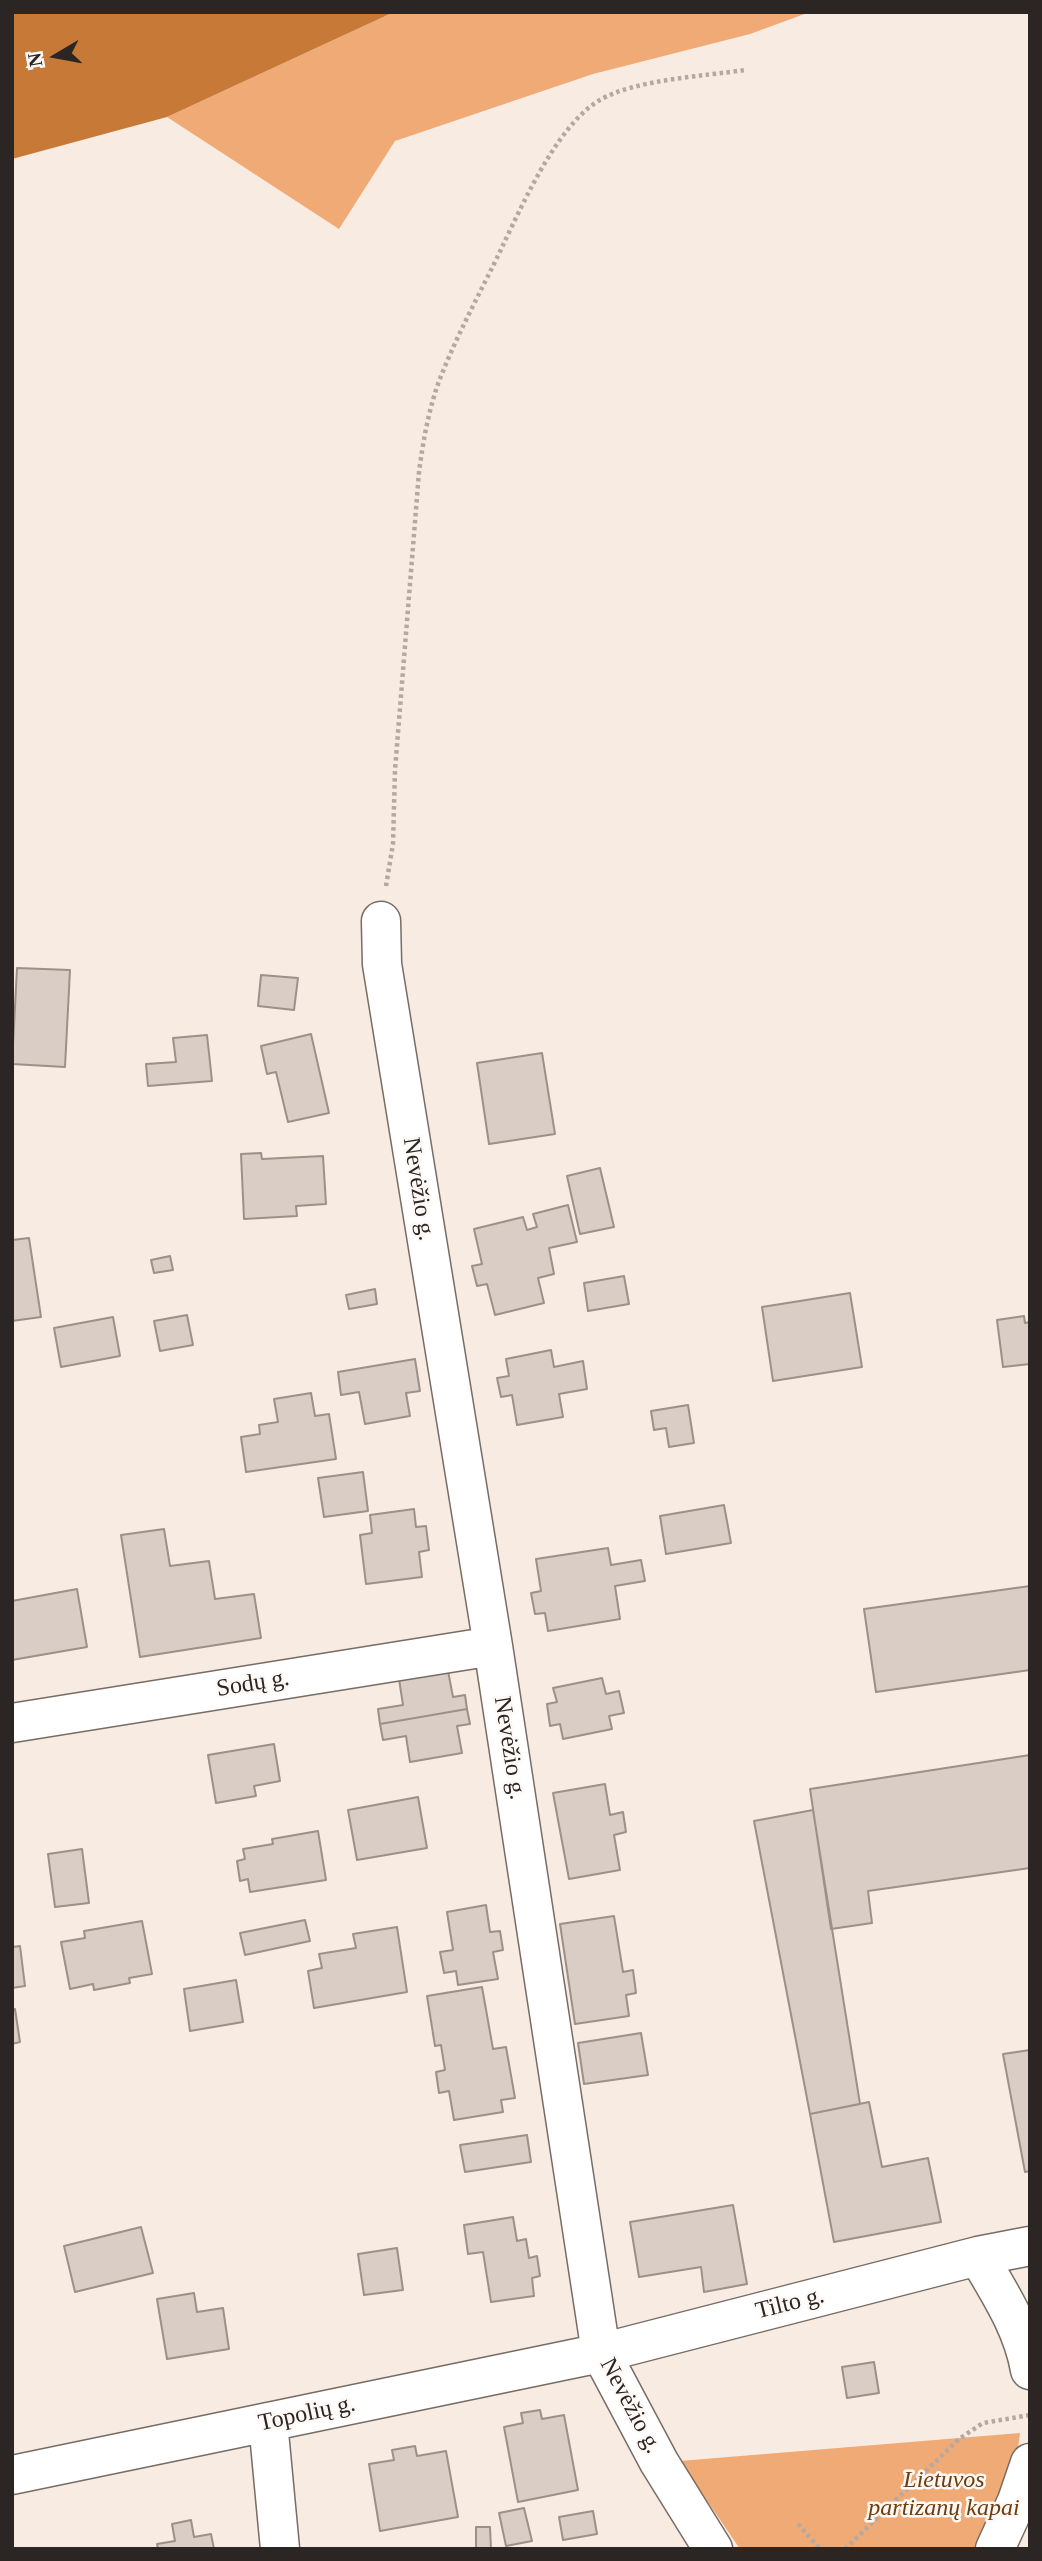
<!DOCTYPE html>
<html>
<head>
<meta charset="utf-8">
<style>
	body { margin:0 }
	#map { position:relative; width:1042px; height:2561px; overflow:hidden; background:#f7ebe2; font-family:Georgia,serif }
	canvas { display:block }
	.frame { position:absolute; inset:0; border:14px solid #2b2623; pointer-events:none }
	.north { position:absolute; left:21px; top:21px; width:70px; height:70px; -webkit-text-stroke:5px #fef9f6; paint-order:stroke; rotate:260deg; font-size:19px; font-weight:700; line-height:28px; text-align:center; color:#2b2623 }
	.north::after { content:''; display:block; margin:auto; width:24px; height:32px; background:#2b2623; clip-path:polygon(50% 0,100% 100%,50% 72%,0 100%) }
</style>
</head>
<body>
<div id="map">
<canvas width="1042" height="2561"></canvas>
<div class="frame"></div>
<div class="north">N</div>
</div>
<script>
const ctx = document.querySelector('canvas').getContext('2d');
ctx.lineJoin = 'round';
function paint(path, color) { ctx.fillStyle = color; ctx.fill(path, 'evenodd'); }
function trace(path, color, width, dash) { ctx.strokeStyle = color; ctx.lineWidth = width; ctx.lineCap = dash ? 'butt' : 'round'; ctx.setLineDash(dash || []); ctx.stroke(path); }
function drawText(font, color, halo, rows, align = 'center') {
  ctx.font = font + ' Georgia,serif'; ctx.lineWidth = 5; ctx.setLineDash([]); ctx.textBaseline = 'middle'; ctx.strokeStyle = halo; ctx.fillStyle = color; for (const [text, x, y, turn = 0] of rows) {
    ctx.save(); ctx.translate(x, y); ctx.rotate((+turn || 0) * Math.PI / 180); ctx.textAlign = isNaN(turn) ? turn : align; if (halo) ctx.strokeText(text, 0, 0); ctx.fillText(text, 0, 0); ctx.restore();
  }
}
const green = new Path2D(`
	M394,12H810L750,34L593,74L395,141L339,229L167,117Z
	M1020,2433L1015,2471L979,2549H740L680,2461Z`);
const water = new Path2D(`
	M12,12H394L167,117L12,159Z`);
const building = new Path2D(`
	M17,968L70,970L65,1067L12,1064Z
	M261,975L298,978L294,1010L258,1006Z
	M311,1034L329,1113L288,1122L276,1072L267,1074L261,1046Z
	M207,1035L212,1081L148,1086L146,1064L176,1062L173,1038Z
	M542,1053L555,1134L489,1144L477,1063Z
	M261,1153L262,1159L323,1156L326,1204L296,1206L297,1216L244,1219L241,1154Z
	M600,1168L614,1227L580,1234L567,1176Z
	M568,1205L577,1242L549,1248L554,1274L538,1278L544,1303L495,1315L487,1284L477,1286L472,1266L482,1264L474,1229L523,1217L527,1230L537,1227L533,1214Z
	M29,1238L41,1317L12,1321V1240Z
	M170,1256L173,1270L154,1273L151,1260Z
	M624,1276L629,1304L588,1311L584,1283Z
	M375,1289L377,1304L349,1309L346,1295Z
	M850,1293L862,1367L773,1381L762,1307Z
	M187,1315L193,1345L160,1351L154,1321Z
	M1024,1316L1025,1323L1030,1322V1364L1003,1367L997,1320Z
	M113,1317L120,1356L61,1367L54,1328Z
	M551,1350L554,1367L583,1361L587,1389L559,1394L563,1417L517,1425L512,1395L501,1397L497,1378L509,1376L506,1359Z
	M415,1359L420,1391L406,1393L410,1416L365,1424L359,1392L341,1395L338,1372Z
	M311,1393L315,1416L329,1414L336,1459L246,1472L241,1437L260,1434L259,1425L278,1422L274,1399Z
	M688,1405L694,1443L669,1447L666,1428L654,1430L651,1411Z
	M363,1472L368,1511L324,1517L318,1478Z
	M724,1505L731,1543L666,1554L660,1516Z
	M414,1509L416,1527L426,1526L429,1550L419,1552L422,1577L366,1584L360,1535L372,1533L370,1515Z
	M164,1529L170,1566L209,1561L215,1599L254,1594L261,1638L140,1657L121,1535Z
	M608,1548L611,1565L641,1560L645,1581L615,1586L620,1619L548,1631L545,1613L535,1614L531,1593L541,1591L536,1559Z
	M1030,1586V1670L876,1692L864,1609Z
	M77,1589L87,1647L12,1660V1601Z
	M448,1671L453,1697L465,1695L467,1709L380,1724L378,1709L403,1705L399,1679Z
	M602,1678L606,1694L619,1691L624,1713L609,1716L612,1729L563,1739L560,1724L550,1726L547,1704L557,1702L553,1688Z
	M467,1709L470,1724L457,1726L462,1753L410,1762L406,1736L383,1740L380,1724Z
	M274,1744L280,1781L254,1786L256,1796L216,1803L208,1755Z
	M1030,1755V1868L868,1891L872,1923L831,1929L810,1789Z
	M605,1784L610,1815L623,1812L626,1832L614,1835L620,1870L569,1879L553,1793Z
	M418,1797L427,1848L357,1860L348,1810Z
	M813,1810L860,2104L810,2114L754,1821Z
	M318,1831L326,1880L250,1892L248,1879L240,1881L237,1861L245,1859L243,1849L273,1844L272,1839Z
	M82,1849L89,1903L55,1907L48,1854Z
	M486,1905L490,1932L500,1931L503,1950L493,1952L498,1979L458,1985L456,1971L444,1973L440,1952L453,1950L447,1912Z
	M614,1916L623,1972L633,1970L636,1993L626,1995L629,2016L575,2024L560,1924Z
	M305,1920L310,1941L245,1955L240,1933Z
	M142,1921L152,1974L129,1978L130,1983L94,1990L93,1984L70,1989L61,1942L85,1938L84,1931Z
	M397,1927L407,1992L314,2008L308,1971L322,1968L319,1954L356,1948L353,1934Z
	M20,1946L25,1986L12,1988V1947Z
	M236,1980L243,2022L190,2031L184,1989Z
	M482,1987L493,2049L506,2047L515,2098L501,2100L503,2112L454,2120L449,2091L439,2093L436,2072L445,2070L441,2045L435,2046L427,1996Z
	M15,2009L20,2042L12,2044V2010Z
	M641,2033L648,2075L584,2084L578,2043Z
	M1030,2050V2171L1025,2172L1003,2054Z
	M869,2102L882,2167L928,2158L941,2222L834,2242L810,2114Z
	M527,2135L531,2162L465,2172L460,2145Z
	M733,2205L747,2284L704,2292L701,2267L639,2277L630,2222Z
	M513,2217L517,2241L526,2239L529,2258L537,2256L540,2276L532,2278L534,2296L491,2302L483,2252L468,2254L464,2225Z
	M141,2227L153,2273L75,2292L64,2246Z
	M397,2248L403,2290L364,2295L358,2254Z
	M194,2293L197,2312L223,2308L229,2349L167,2359L157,2299Z
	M874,2362L879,2393L847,2398L842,2367Z
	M540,2410L542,2419L564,2415L578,2490L518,2502L504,2427L523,2423L521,2413Z
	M415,2446L417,2456L446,2451L458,2517L380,2531L369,2464L394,2460L392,2450Z
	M524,2508L532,2541L506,2546L499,2513Z
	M593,2511L597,2534L563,2540L559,2517Z
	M191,2520L194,2537L211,2534L214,2549H158L157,2544L175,2541L172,2524Z
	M476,2527H490L491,2549H476Z`);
const path = new Path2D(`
	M386,886L393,844L395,770L419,472C423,442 428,413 438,384C453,344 473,306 492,268C516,220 553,127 600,100C633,80 704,76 745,70
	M798,2524L820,2549
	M845,2549L959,2439L983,2423L1030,2415`);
const minor = new Path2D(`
	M381,921L382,964L493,1646L601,2353L659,2462L713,2549
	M12,1723L493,1646
	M978,2256C999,2292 1023,2328 1030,2370
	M268,2422L280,2549
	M12,2475L601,2353L978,2256L1030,2246
	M995,2549L1017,2501L1030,2463`);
const streetNames = [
	["Nevėžio g.",418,1189,81],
	["Sodų g.",253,1684,-9],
	["Nevėžio g.",509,1748,81],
	["Tilto g.",790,2304,-14],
	["Nevėžio g.",630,2406,62],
	["Topolių g.",307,2414,-12]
];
const parkNames = [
	["Lietuvos",944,2481],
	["partizanų kapai",944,2509]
];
paint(green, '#efaa75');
paint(water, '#c77938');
paint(building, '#d9cdc5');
trace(building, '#9c9088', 2);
trace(minor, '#776d65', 41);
trace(path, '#b3a9a2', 4.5, [3.5, 3.5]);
trace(minor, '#fff', 38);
drawText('24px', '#2b2623', '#fef9f6', streetNames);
drawText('italic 24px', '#703c0a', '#fef9f6', parkNames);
</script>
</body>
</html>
